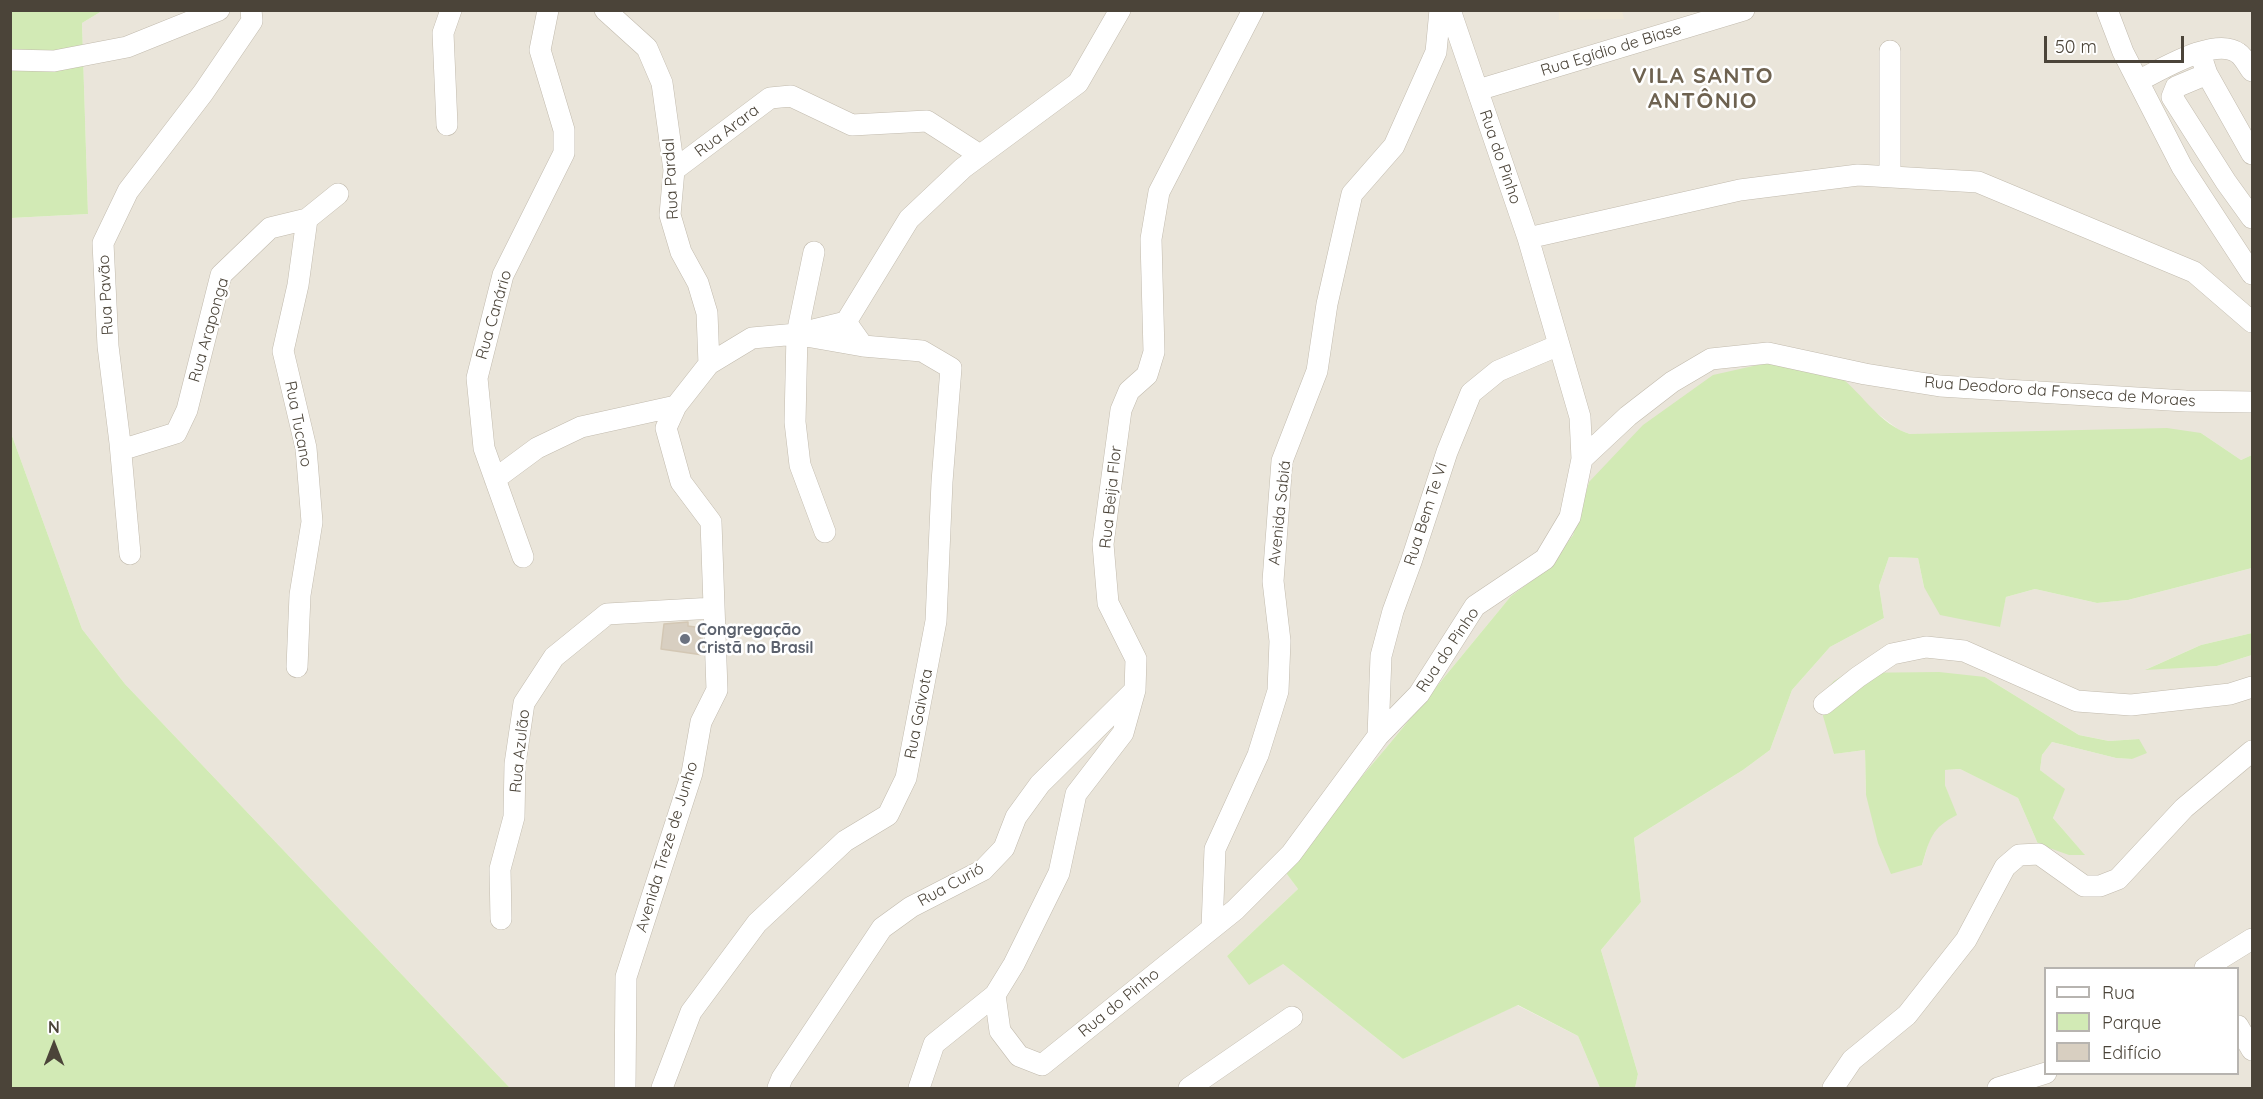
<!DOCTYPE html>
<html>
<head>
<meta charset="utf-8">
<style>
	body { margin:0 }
	#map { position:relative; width:2263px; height:1099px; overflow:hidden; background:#f6f3ec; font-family:Quicksand,sans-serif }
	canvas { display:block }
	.frame { position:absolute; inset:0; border:12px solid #4b4439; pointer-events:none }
	.legend { position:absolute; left:2044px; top:967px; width:195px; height:108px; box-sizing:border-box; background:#fff; border:2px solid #b7b4b0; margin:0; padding:8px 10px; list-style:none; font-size:18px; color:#4b4439 }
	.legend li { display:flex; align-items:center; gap:12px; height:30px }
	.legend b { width:30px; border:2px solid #b7b4b0 }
	.north { position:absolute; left:24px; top:1015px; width:60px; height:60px; -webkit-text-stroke:4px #fff; paint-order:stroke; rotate:0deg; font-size:16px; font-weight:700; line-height:24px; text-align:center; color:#4b4439 }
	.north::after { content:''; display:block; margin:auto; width:21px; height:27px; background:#4b4439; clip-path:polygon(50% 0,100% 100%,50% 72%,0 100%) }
	.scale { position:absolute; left:2044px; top:36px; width:140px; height:27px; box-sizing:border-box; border:3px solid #4b4439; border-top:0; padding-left:8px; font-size:18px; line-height:21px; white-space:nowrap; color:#4b4439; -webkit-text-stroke:4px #fff; paint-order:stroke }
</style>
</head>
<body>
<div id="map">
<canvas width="2263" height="1099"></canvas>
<div class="frame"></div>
<ul class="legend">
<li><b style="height:8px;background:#fff"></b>Rua</li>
<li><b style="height:16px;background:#d2eab5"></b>Parque</li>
<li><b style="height:16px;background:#d8cfc1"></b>Edifício</li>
</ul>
<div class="north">N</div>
<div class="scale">50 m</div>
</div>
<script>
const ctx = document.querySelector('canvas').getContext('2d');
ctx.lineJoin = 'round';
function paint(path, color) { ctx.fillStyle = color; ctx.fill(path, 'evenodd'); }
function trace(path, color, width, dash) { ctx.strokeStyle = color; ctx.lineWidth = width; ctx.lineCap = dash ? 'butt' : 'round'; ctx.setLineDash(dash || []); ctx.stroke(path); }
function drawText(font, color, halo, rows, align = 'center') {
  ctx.font = font + ' Quicksand,sans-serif'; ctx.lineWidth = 5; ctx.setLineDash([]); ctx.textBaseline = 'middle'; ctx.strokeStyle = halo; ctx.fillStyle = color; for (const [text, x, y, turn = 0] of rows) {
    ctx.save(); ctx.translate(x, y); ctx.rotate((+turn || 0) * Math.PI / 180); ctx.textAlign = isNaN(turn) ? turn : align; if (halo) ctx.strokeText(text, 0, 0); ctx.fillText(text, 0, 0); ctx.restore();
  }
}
const residential = new Path2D(`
	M102,11H2252V455L2241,460L2201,433L1910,434L1899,430L1874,411L1837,374L1589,482L1573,535L1546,570L1511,596L1386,748L1283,869L1298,889L1227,956L1283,964L1403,1059L1517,1005L1578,1036L1600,1088H510L125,684L82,629L11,433V218L88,214L82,23Z
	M1889,557L1918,558L1924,587L1999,627L2006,597L2035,589L2097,603L2128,600L2252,568V633L2201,645L2147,669L2217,666L2252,655V1088H1635L1638,1074L1601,950L1641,902L1634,838L1743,770L1770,750L1792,690L1830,647L1884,618L1879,586ZM1985,677L2079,735L2109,741L2139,739L2132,759L2116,758L2052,742L2042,755L2040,770L2064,789L2053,818L2084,854L2038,844L2018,798L1960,769L1945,770V785L1956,815L1942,822L1931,835L1922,865L1866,795L1865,750L1833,754ZM2046,968H2238V1074H2046Z`);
const education = new Path2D(`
	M1559,11H1622L1624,19L1559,20Z`);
const green = new Path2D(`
	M11,11H102L82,23L88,214L11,218Z
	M1771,362C1784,365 1830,370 1839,376C1863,394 1880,425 1910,434L2167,428L2201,433L2241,460L2252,455V568L2128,600L2097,603L2035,589L2006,597L2000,627L1940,615L1924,587L1918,558L1889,557L1879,586L1884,618L1830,647L1792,690L1770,750L1743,770L1634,838L1641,902L1601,950L1638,1074L1635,1088H1600L1578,1036L1518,1005L1403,1059L1283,964L1249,985L1227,956L1298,889L1283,869L1386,748L1511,596L1546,570L1573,535L1589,482L1643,425L1713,375Z
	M11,433L82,629L125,684L510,1088H11Z
	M2252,633V655L2217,666L2145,670L2201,645Z
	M1939,672L1985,677L2079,735L2109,741L2139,739L2147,753L2132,759L2116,758L2052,742L2042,755L2040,770L2065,789L2053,818L2085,855H2069L2038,844L2018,798L1960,769L1945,770V785L1957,815C1931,828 1930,839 1922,865L1891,874L1878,843L1866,795L1865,750L1834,754L1821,709L1823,693L1834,681L1847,673Z`);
const building = new Path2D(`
	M688,622V626L702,628L703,655L661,649L664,624Z`);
const minor = new Path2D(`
	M605,10L647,48L662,83L674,170L670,215L681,252L698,283L707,313L709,364
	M2107,10L2123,52L2182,167L2252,274
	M1890,51V176
	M10,60L54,61L127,47L219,10
	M2203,62L2207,74L2252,154
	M2207,74L2176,87L2172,97L2226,182L2252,218
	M2138,81C2161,70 2215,36 2238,53C2244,57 2248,66 2252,71
	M1478,90L1744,10
	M447,125L443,33L451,10
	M674,170L770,98L791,96L852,125L927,121L980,155
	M1528,238L1740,190L1858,175L1978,182L2194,272L2252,322
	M814,252L797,334L795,422L800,465L825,532
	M846,322L909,219L963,168L1078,83L1120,10
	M806,336L863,346
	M121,450L176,433L187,410L221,275L270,228L307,219L338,194
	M1582,459L1628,416L1672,382L1711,359L1768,353L1865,374L1940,386L2186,401L2252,402
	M495,479L537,448L581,427L676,406
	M130,554L120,443L108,346L103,243L128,191L203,93L252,21L251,10
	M523,557L484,448L477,378L503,275L564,153V130L540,50L548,10
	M297,667L300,595L312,522L306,448L283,351L298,285L307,219
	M1824,704L1858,677L1892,654L1926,647L1964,651L2077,701L2131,705L2230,694L2252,687
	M1378,736L1381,656L1393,611L1411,562L1447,452L1471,393L1498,371L1559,345
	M501,919L500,869L514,817L515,764L524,703L554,657L607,614L714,608
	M1212,928L1215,849L1258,755L1278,691L1280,641L1273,581L1282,461L1317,371L1327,304L1352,194L1394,146L1436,52L1440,10
	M2205,968L2252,939
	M995,995L1000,1031L1019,1056L1042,1065L1235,910L1291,854L1378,736L1419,694L1475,606L1545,559L1570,517L1582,459L1580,417L1528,238L1450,10
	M2238,1026L2252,1050
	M625,1088L626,977L692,773L701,722L717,690L711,522L681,482L666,428L676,406L709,364L752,338L797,334L846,322
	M662,1088L691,1012L757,923L845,841L888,815L906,778L936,621L942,482L951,368L922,351L863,346L846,322
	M778,1088L782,1078L882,928L911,907L983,870L1004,848L1016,817L1040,784L1134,691
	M919,1088L934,1044L995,995L1014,964L1059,873L1076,794L1123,733L1135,690L1136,659L1108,603L1103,544L1121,410L1129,391L1147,375L1154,352L1151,239L1159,192L1253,10
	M1189,1088L1292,1017
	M1833,1088L1852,1060L1907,1015L1966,940L2005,867L2019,855L2039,854L2084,886H2100L2118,879L2184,808L2252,751
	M1998,1088L2046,1073`);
const markers = [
	[685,639,6,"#6b7280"]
];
const streetNames = [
	["Rua Egídio de Biase",1611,50,-17],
	["Rua Arara",727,131,-37],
	["Rua do Pinho",1500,157,71],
	["Rua Pardal",671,179,-93],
	["Rua Pavão",106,295,-93],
	["Rua Canário",494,315,-74],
	["Rua Araponga",209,330,-74],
	["Rua Deodoro da Fonseca de Moraes",2060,392,4],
	["Rua Tucano",298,424,79],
	["Rua Beija Flor",1111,497,-84],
	["Avenida Sabiá",1280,513,-84],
	["Rua Bem Te Vi",1426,514,-72],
	["Rua do Pinho",1448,650,-56],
	["Rua Gaivota",919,714,-79],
	["Rua Azulão",520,751,-84],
	["Avenida Treze de Junho",667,847,-73],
	["Rua Curió",951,885,-29],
	["Rua do Pinho",1119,1003,-39]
];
const worshipNames = [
	["Congregação",697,630],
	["Cristã no Brasil",697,648]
];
const districtNames = [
	["VILA SANTO",1703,76],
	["ANTÔNIO",1703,101]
];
paint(residential, '#eae5da');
paint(education, '#efe8d6');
paint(green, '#d2eab5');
paint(building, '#d8cfc1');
trace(building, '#d3c7b4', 1.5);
trace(minor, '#c2bbae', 22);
trace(minor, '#fff', 21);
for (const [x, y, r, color] of markers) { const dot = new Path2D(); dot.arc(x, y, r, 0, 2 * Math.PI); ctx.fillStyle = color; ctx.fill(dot); trace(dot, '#fff', 2); }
drawText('16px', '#4b4439', '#fff', streetNames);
drawText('bold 16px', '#5b616d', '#fff', worshipNames, 'left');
ctx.letterSpacing = '1.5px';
drawText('bold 22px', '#6e6250', '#fff', districtNames);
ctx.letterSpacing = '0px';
</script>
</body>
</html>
